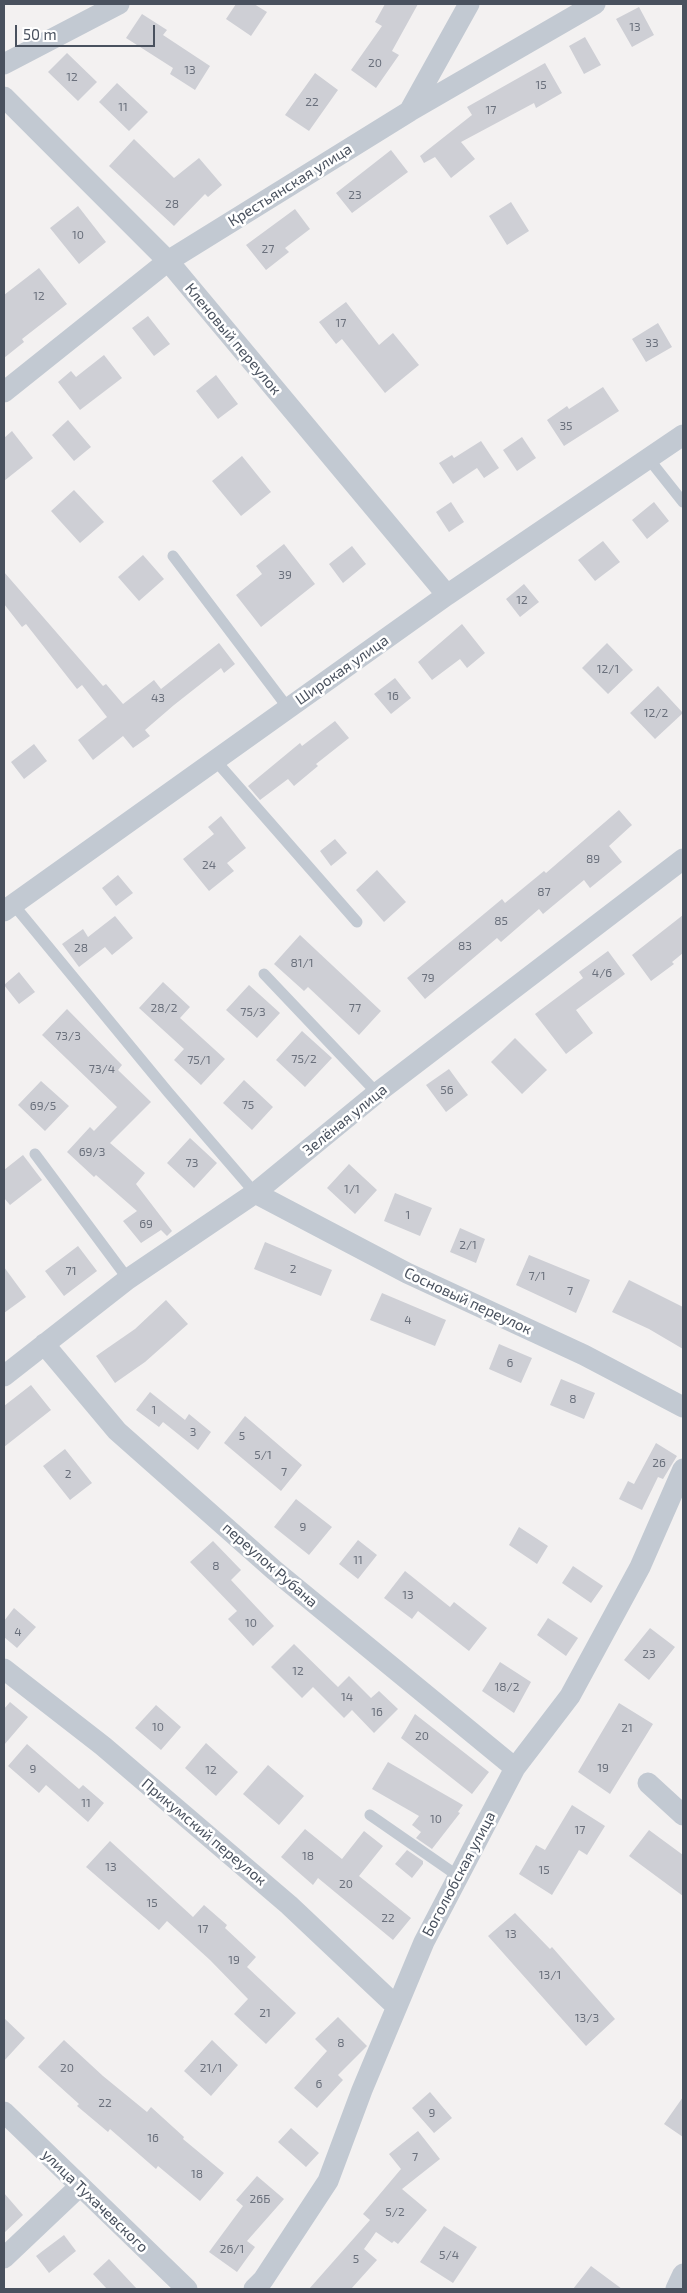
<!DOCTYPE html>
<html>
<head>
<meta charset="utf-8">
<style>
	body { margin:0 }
	#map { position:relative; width:687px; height:2293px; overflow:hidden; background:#f3f1f1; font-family:"Exo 2",sans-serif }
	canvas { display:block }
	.frame { position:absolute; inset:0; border:5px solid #49515e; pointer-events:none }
	.scale { position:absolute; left:15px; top:25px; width:140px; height:22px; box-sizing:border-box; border:2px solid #49515e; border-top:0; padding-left:6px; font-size:15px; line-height:18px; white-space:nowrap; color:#49515e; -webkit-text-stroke:4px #fff; paint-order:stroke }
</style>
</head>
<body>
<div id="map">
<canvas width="687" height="2293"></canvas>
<div class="frame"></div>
<div class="scale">50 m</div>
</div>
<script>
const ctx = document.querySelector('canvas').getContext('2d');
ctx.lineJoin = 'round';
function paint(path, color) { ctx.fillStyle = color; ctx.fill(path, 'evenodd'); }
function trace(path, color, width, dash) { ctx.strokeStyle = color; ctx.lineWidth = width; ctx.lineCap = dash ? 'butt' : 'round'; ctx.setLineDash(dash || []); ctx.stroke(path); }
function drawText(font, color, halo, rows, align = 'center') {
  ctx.font = font + ' "Exo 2",sans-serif'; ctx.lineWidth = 5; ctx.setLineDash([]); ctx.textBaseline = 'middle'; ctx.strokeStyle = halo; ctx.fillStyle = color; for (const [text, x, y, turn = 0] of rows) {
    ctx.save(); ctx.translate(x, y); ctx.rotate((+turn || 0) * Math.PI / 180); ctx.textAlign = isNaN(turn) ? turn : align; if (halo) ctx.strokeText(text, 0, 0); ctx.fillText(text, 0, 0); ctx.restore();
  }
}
const building = new Path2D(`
	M236,4H254L267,12L251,36L226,19Z
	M385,4H418L392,51L399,55L376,88L351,70L382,26L375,22Z
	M639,7L654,35L632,47L616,19Z
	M142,14L167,30L163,35L210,66L195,90L170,74L173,68L126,38Z
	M585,37L601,65L584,74L569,46Z
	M67,53L97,82L78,101L48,72Z
	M545,63L562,93L536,108L534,103L461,142L475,159L451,178L435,157L424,163L420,156L472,115L467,107Z
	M315,73L338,90L309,131L285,115Z
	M117,83L148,112L129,131L99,102Z
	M134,139L174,178L199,158L222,185L208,197L205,194L174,226L109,166Z
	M391,150L408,172L352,213L336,193Z
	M511,202L529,231L507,245L489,216Z
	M78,206L106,242L79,264L50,228Z
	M295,209L310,229L285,248L289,252L266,270L246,245Z
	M39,268L67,304L22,339L24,342L4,358V295Z
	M346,302L379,345L393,333L419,365L385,393L342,339L336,344L319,322Z
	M148,316L170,344L154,356L132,328Z
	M658,323L672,347L646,362L632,339Z
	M104,355L122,378L80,410L58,382L71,371L76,377Z
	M216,375L238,404L218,419L196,391Z
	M603,387L619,411L564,446L547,420L567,406L569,409Z
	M68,420L91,447L74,461L52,435Z
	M12,431L33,458L4,481V438Z
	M522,437L536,458L517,471L503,450Z
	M481,441L499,468L484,478L477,468L453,484L439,463L452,455L454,458Z
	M242,456L271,492L241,516L212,481Z
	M74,490L104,522L80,543L51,511Z
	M451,502L464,522L449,532L436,512Z
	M654,502L669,521L647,539L632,520Z
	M603,541L620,562L595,581L578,560Z
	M284,544L315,584L261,627L236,595L262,574L256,566Z
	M352,546L366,564L343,583L329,564Z
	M143,555L164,579L139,601L118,577Z
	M4,572L103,686L106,684L123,704L154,680L161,689L219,643L235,664L224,673L221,668L174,705L145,730L150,736L133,748L123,736L93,760L78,740L107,717L82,685L77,689L26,624L22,627L4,604Z
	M524,584L539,602L520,617L506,599Z
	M462,624L485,653L467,668L460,659L432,680L418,662Z
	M607,643L633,670L608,694L582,668Z
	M395,678L411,698L391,714L374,694Z
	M658,686L683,713L655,739L630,713Z
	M335,721L349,738L316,764L318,766L294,786L288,779L260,800L248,786L300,743L302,746Z
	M34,744L47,761L24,779L11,762Z
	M619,810L632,825L609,846L622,862L590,888L584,880L543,914L539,909L501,942L497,938L425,999L407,978L502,899L505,903L544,871L546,873Z
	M221,816L246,848L227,863L234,871L209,891L183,859L214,834L208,827Z
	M335,839L347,853L331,866L320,851Z
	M377,870L406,902L384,922L356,890Z
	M118,875L133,893L116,906L102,888Z
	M683,915V953L672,962L674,964L651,981L632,955Z
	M115,916L133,938L112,955L105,947L79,967L62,944L83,929L88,937Z
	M300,935L381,1011L359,1035L308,987L304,991L274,964Z
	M608,951L625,974L576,1010L593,1033L566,1054L535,1014L583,978L579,972Z
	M19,972L35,992L19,1004L4,985Z
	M163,982L190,1007L180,1018L225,1059L201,1085L174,1060L184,1049L139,1008Z
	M249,985L280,1013L257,1038L226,1010Z
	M67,1009L122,1065L118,1070L151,1102L110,1143L145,1173L136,1184L172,1231L167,1236L161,1230L141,1243L123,1221L137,1211L96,1175L94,1177L67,1152L90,1127L94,1131L117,1107L42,1035Z
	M302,1031L332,1058L305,1087L276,1060Z
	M515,1038L547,1070L522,1094L491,1062Z
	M449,1069L468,1095L446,1112L426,1085Z
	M244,1080L273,1107L252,1130L223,1103Z
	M41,1081L69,1106L45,1131L18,1105Z
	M190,1138L217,1163L194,1188L167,1163Z
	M23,1155L42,1180L10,1205L4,1198V1170Z
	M349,1164L377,1190L355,1214L327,1188Z
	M395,1193L432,1208L420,1236L384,1221Z
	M460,1228L485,1239L476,1263L450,1252Z
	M265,1242L332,1270L321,1296L254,1269Z
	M78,1246L97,1271L64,1296L45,1271Z
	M529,1255L590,1280L576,1313L516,1285Z
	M4,1267L26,1297L4,1313Z
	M629,1280L683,1307V1349L649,1329L612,1312Z
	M382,1293L446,1320L435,1346L370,1320Z
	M166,1300L188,1324L145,1362L115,1383L96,1356L135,1329Z
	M499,1344L532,1358L521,1383L489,1369Z
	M561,1379L595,1393L584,1419L550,1405Z
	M31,1385L51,1410L4,1447V1406Z
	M150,1392L185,1420L189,1414L211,1432L198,1450L163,1422L159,1427L136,1410Z
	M245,1416L302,1465L281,1491L224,1443Z
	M656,1443L677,1456L663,1479L658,1477L642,1510L619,1499L628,1481L634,1484Z
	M65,1449L92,1483L70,1500L43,1466Z
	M296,1499L332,1527L309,1555L274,1527Z
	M519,1527L548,1546L537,1564L509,1545Z
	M358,1540L377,1555L358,1579L339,1564Z
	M213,1541L241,1570L231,1580L274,1626L253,1646L228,1619L237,1611L190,1562Z
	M573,1566L603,1586L591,1603L562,1583Z
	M405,1571L450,1607L454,1602L487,1628L469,1651L418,1611L412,1619L384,1598Z
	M14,1608L36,1627L17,1648L4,1637V1621Z
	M548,1618L578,1638L566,1656L537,1635Z
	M650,1628L675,1647L649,1680L624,1660Z
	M294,1644L338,1687L349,1676L371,1698L379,1691L398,1709L374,1733L352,1710L344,1718L313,1687L302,1698L271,1667Z
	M500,1662L531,1682L514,1713L482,1691Z
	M10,1702L28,1717L4,1745V1709Z
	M619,1703L653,1724L610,1794L578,1772Z
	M156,1705L181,1727L161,1750L135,1728Z
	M415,1714L489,1772L472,1794L401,1738Z
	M206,1743L238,1772L216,1796L185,1768Z
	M27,1744L79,1789L83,1785L104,1803L88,1822L46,1785L39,1793L8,1766Z
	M388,1762L463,1805L458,1812L460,1813L432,1849L416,1838L421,1832L412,1825L419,1816L372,1789Z
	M268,1765L304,1796L279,1825L243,1794Z
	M572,1805L605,1826L587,1855L579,1850L552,1895L519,1874L536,1845L545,1850Z
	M305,1829L342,1859L364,1831L383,1846L359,1876L411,1918L393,1940L318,1878L313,1885L281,1857Z
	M649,1830L683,1855V1896L629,1856Z
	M110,1841L193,1917L204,1905L227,1925L225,1928L256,1957L247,1967L296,2013L266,2044L234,2014L248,1999L210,1960L167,1921L159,1930L86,1867Z
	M407,1850L423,1861V1864L412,1878L395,1864Z
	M515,1913L550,1949L552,1947L615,2019L586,2046L488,1936Z
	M338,2017L367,2046L338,2075L343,2080L317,2108L294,2088L327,2051L315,2039Z
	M4,2018L25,2038L4,2061Z
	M64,2040L103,2076L147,2112L151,2107L184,2137L183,2139L224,2173L200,2201L158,2166L156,2169L110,2129L108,2132L77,2106L79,2104L38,2067Z
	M212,2040L238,2065L211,2096L184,2071Z
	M430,2092L452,2118L434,2133L412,2108Z
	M683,2097V2137L664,2124Z
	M291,2128L319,2153L306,2167L278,2142Z
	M418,2131L440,2159L402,2189L427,2210L398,2244L394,2241L392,2243L376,2232L364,2249L377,2260L351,2289H309L370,2220L363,2214L401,2169L389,2154Z
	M257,2176L284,2199L247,2241L255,2247L237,2272L209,2252L243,2206L236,2200Z
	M4,2193L23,2215L4,2233Z
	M444,2226L477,2247L453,2283L420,2262Z
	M64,2235L76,2251L49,2273L36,2256Z
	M109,2259L137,2289H107L93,2274Z
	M591,2266L622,2289H573Z`);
const lane = new Path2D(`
	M648,458L683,502
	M173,556L288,708
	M215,760L357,922
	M13,904L168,1092L255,1193
	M264,974L377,1093
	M35,1154L128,1279
	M370,1815L458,1876`);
const street = new Path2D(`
	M4,64L119,4
	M4,97L168,261L447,595
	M410,110L469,4
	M4,392L168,261L410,111L595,4
	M4,911L447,595L683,435
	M255,1193L407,1273L584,1355L683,1407
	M44,1344L117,1431L274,1570L515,1768
	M4,1376L128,1279L255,1193L377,1093L683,859
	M4,1669L103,1746L289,1905L396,2006
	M648,1783L683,1815
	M4,2112L187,2289
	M4,2258L80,2186
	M254,2289L263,2280L328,2181L362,2090L424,1942L515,1768L570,1696L640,1567L683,1469
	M676,2289L683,2274`);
const numberNames = [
	["13",635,27],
	["20",375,63],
	["13",190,70],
	["12",72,77],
	["15",541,85],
	["22",312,102],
	["11",123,107],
	["17",491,110],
	["23",355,195],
	["28",172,204],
	["10",78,235],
	["27",268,249],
	["12",39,296],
	["17",341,323],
	["33",652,343],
	["35",566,426],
	["39",285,575],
	["12",522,600],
	["12/1",608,669],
	["16",393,696],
	["43",158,698],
	["12/2",656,713],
	["89",593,859],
	["24",209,865],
	["87",544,892],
	["85",501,921],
	["83",465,946],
	["28",81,948],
	["81/1",302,963],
	["4/6",602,973],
	["79",428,978],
	["28/2",164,1008],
	["77",355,1008],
	["75/3",253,1012],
	["73/3",68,1036],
	["75/2",304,1059],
	["75/1",199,1060],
	["73/4",102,1069],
	["56",447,1090],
	["75",248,1105],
	["69/5",43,1106],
	["69/3",92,1152],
	["73",192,1163],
	["1/1",352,1189],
	["1",408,1215],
	["69",146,1224],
	["2/1",468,1245],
	["2",293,1269],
	["71",71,1271],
	["7/1",537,1276],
	["7",570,1291],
	["4",408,1320],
	["6",510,1363],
	["8",573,1399],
	["1",154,1410],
	["3",193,1432],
	["5",242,1436],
	["5/1",263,1455],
	["26",659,1463],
	["7",284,1472],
	["2",68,1474],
	["9",303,1527],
	["11",358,1560],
	["8",216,1566],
	["13",408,1595],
	["10",251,1623],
	["4",18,1632],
	["23",649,1654],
	["12",298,1671],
	["18/2",507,1687],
	["14",347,1697],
	["16",377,1712],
	["10",158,1727],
	["21",627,1728],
	["20",422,1736],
	["19",603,1768],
	["9",33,1769],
	["12",211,1770],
	["11",86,1803],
	["10",436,1819],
	["17",580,1830],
	["18",308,1856],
	["13",111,1867],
	["15",544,1870],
	["20",346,1884],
	["15",152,1903],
	["22",388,1918],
	["17",203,1929],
	["13",511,1934],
	["19",234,1960],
	["13/1",550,1975],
	["21",265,2013],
	["13/3",587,2018],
	["8",341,2043],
	["20",67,2068],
	["21/1",211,2068],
	["6",319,2084],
	["22",105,2103],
	["9",432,2113],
	["16",153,2138],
	["7",415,2157],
	["18",197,2174],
	["26Б",260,2199],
	["5/2",395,2212],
	["26/1",232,2249],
	["5/4",449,2255],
	["5",356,2259]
];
const streetNames = [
	["Крестьянская улица",290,185,-32],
	["Кленовый переулок",233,339,50],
	["Широкая улица",342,670,-35],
	["Зелёная улица",345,1120,-39],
	["Сосновый переулок",468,1301,25],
	["переулок Рубана",270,1565,41],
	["Прикумский переулок",204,1832,40],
	["Боголюбская улица",459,1874,-62],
	["улица Тухачевского",95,2201,44]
];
paint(building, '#cecfd5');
trace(lane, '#c2c9d2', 11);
trace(street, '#c2c9d2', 21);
drawText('12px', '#6a707c', null, numberNames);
drawText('15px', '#49515e', '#fff', streetNames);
</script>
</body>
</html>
